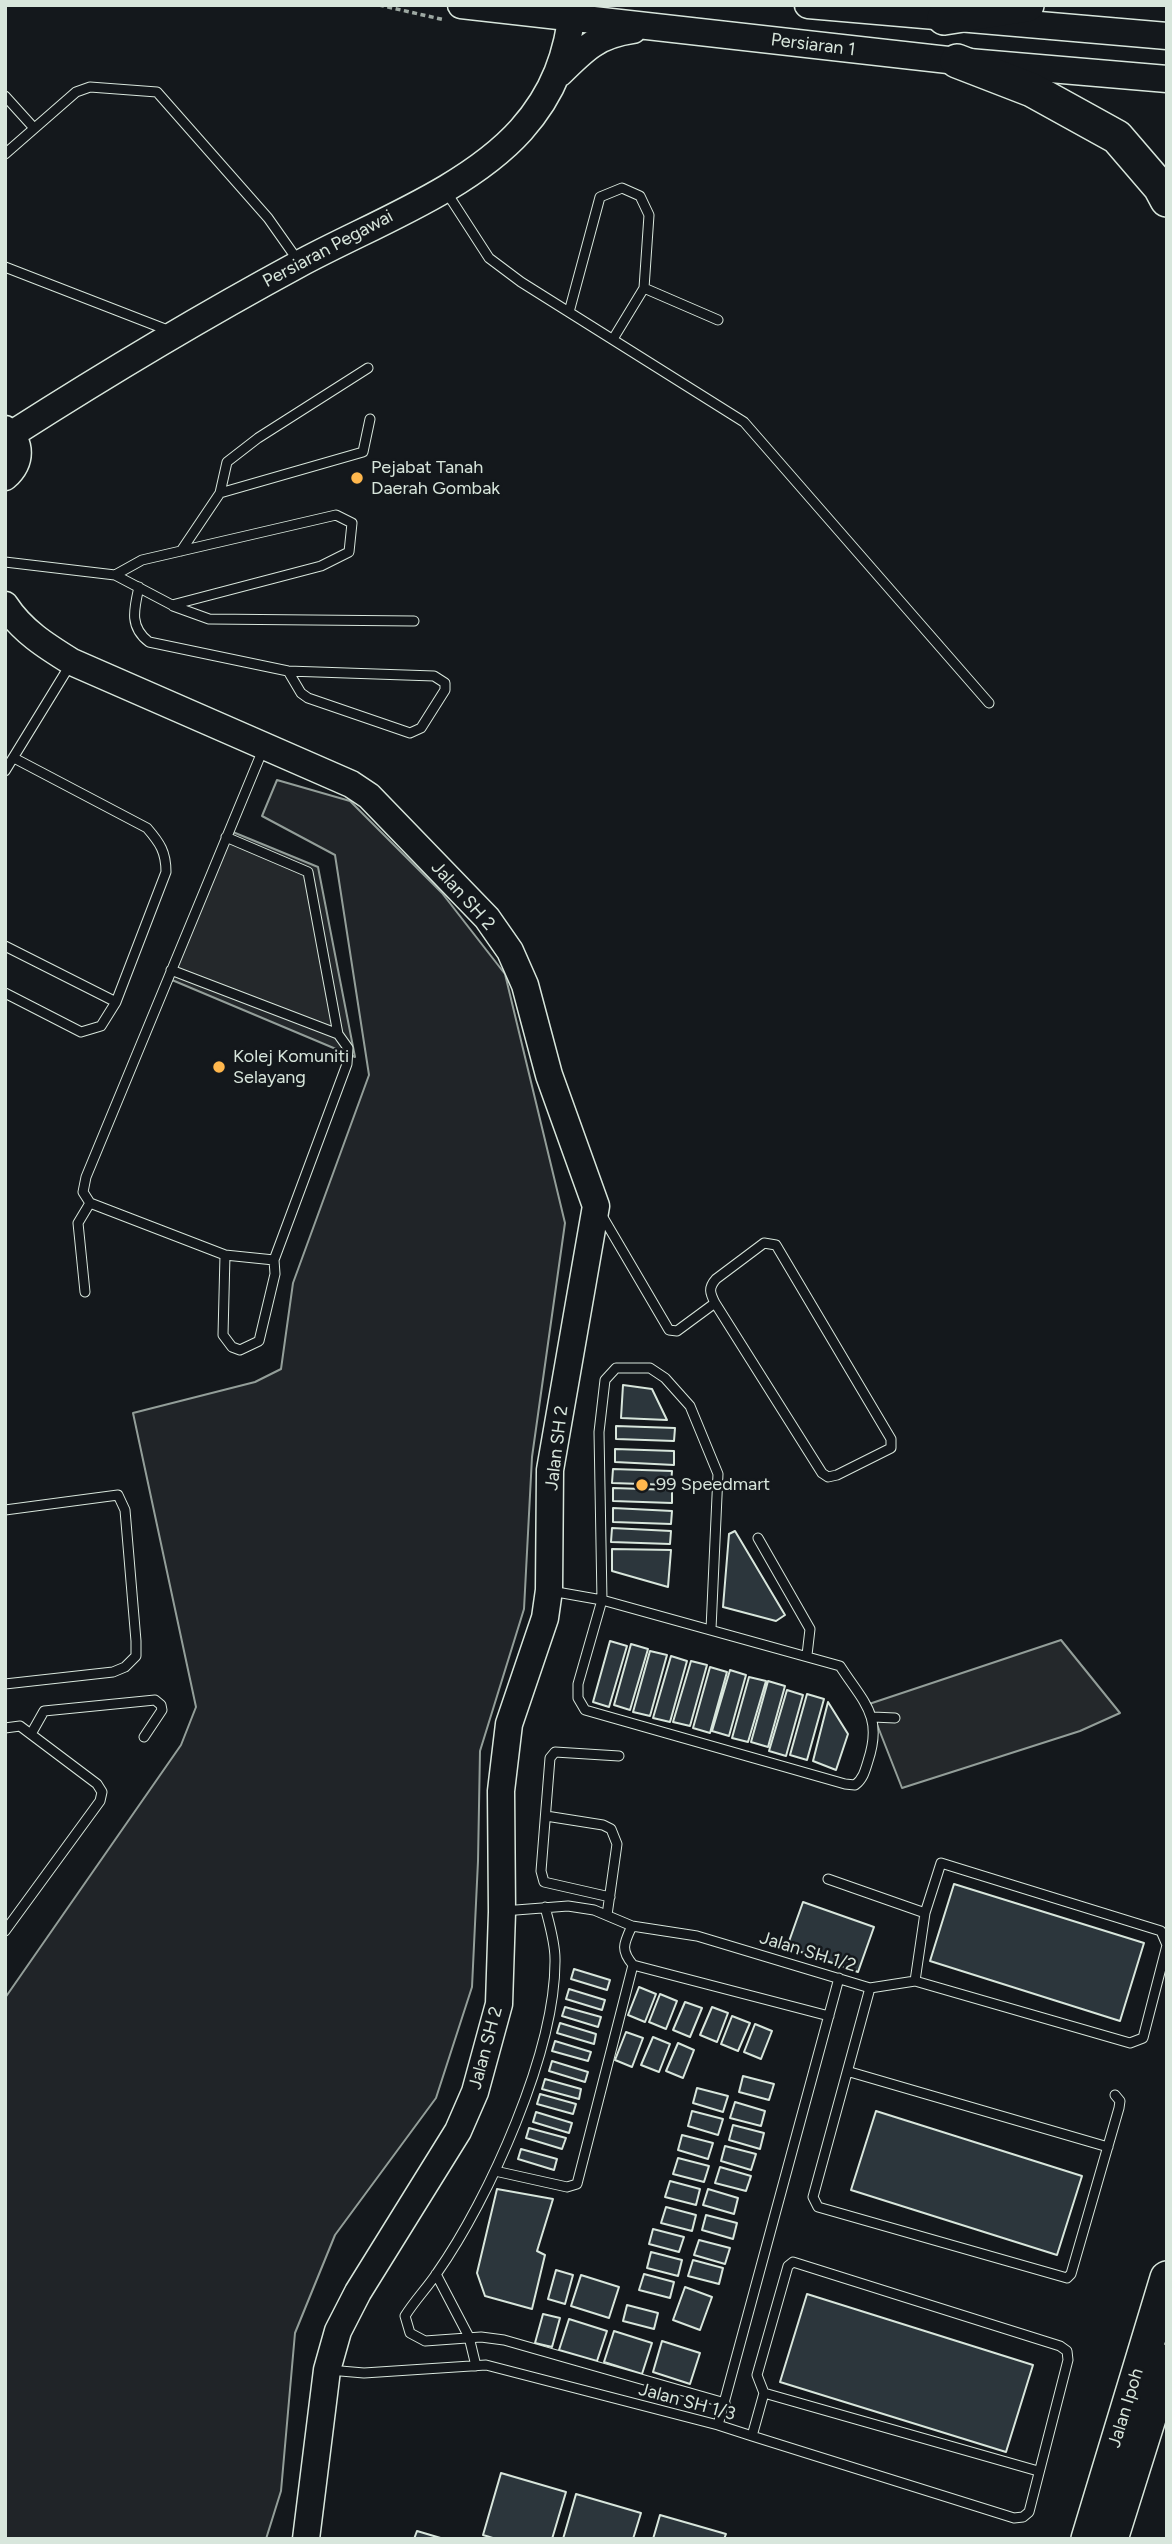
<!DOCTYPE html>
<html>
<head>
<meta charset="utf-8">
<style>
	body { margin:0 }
	#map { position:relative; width:1172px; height:2544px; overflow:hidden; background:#14181c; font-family:Figtree,sans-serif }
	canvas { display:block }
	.frame { position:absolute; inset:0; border:7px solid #d8e6dc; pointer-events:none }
</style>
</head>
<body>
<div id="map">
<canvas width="1172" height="2544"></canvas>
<div class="frame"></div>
</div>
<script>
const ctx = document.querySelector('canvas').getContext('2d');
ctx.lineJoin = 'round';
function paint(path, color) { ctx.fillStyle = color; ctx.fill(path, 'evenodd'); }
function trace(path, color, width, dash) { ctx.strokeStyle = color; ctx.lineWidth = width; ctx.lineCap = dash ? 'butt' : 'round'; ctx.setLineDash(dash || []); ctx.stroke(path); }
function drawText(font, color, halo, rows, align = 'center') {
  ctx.font = font + ' Figtree,sans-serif'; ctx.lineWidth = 5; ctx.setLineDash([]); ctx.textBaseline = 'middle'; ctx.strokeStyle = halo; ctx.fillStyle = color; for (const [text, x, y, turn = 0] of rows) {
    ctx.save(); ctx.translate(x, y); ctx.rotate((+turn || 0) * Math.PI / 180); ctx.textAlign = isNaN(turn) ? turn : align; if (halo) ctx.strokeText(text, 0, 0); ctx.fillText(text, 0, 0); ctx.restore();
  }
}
const green = new Path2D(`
	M277,780L350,801L442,893L505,974L565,1223L532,1457L524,1609L480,1751L478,1861L472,1987L436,2098L335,2235L295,2333L281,2491L266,2539H5V1998L181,1745L196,1707L133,1413L255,1382L281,1369L293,1283L369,1075L335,855L262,816Z`);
const parking = new Path2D(`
	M228,830L318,867L355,1057L172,980Z
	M1061,1640L1120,1713L1080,1731L902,1788L869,1704Z`);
const building = new Path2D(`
	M623,1385L652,1389L667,1420L621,1418Z
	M616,1426L675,1428L674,1441L616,1439Z
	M615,1449L674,1451V1465L615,1462Z
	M613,1469L672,1471L671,1485L612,1483Z
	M613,1488L672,1490V1503L613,1501Z
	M613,1508L672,1511L671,1524L613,1522Z
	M612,1528L671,1531L670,1544L611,1542Z
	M735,1531L785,1615L776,1621L723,1607L729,1534Z
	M612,1549L671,1550L668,1587L612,1571Z
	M610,1641L627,1646L609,1707L593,1702Z
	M631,1644L648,1649L630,1710L614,1705Z
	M650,1651L667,1655L650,1716L633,1712Z
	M671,1656L687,1661L670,1722L653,1718Z
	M691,1661L707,1665L690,1726L673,1722Z
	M710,1667L727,1672L710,1733L693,1728Z
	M730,1670L746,1675L729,1736L712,1731Z
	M749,1677L766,1681L748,1742L732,1738Z
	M768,1681L785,1686L768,1747L751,1742Z
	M787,1690L803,1695L786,1756L769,1751Z
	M807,1694L824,1699L807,1760L790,1755Z
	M828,1702L848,1734L836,1770L813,1761Z
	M954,1884L1144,1943L1120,2021L930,1961Z
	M803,1902L874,1927L858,1972L787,1947Z
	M574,1969L610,1980L607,1990L571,1979Z
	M639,1987L656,1994L645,2022L628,2015Z
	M569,1989L605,2000L602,2010L566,1999Z
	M660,1994L677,2001L666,2029L649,2022Z
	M685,2002L702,2008L690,2037L673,2030Z
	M565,2007L601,2017L598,2027L562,2016Z
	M712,2007L728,2013L717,2042L700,2035Z
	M732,2016L750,2023L738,2051L721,2044Z
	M560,2023L596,2034L594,2044L557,2033Z
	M755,2024L772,2031L761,2059L744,2052Z
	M626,2032L643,2038L632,2067L615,2060Z
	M653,2037L670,2044L659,2072L641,2065Z
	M555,2041L591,2052L588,2061L552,2051Z
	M678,2043L694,2050L683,2078L666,2071Z
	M552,2061L588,2072L585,2082L549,2071Z
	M743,2076L774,2084L769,2100L739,2092Z
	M545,2079L581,2089L579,2099L542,2089Z
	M697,2088L728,2096L723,2112L693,2103Z
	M540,2094L576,2104L573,2114L537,2104Z
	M735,2102L765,2111L761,2126L730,2118Z
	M692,2111L723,2119L718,2135L688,2126Z
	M876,2111L1082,2176L1057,2255L851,2190Z
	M536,2112L572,2123L569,2133L533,2122Z
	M733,2125L764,2133L760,2149L729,2140Z
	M529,2128L566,2138L562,2149L526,2138Z
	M682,2135L713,2143L708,2159L678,2150Z
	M725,2146L756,2154L751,2170L721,2161Z
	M521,2149L557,2159L554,2170L518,2159Z
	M678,2158L709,2166L704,2182L673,2174Z
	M720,2167L751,2176L746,2191L715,2183Z
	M670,2181L700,2189L696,2205L665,2197Z
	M497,2189L553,2199L537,2251L545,2255L532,2309L485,2296L477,2273Z
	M708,2189L738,2198L734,2214L703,2205Z
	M666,2207L696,2215L692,2231L661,2223Z
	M706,2215L737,2223L733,2239L702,2230Z
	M653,2229L684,2237L679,2252L649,2244Z
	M699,2240L730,2248L725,2264L694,2255Z
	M651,2252L682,2260L678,2276L647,2268Z
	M693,2260L723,2268L719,2284L688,2276Z
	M556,2270L573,2275L565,2304L548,2299Z
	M644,2274L674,2282L670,2298L639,2290Z
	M581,2275L619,2287L609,2318L571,2306Z
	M685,2287L712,2297L700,2330L673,2320Z
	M807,2294L1033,2365L1006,2452L780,2382Z
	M627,2305L658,2313L654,2329L623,2321Z
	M543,2314L560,2318L552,2347L535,2343Z
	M569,2319L607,2331L597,2361L559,2350Z
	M614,2331L652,2343L642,2374L604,2362Z
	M662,2341L700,2353L690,2384L653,2372Z
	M501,2473L566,2492L552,2539H496L483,2535Z
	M576,2494L641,2513L633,2539H563Z
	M660,2515L726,2534L724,2539H653Z
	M417,2531L444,2539H414Z`);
const path = new Path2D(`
	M379,5L445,20`);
const lane = new Path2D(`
	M5,96L34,128
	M5,154L76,92L90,87L157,92L268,218L299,262
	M447,193L489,258L521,282L744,422L989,703
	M5,267L170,331
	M644,288L718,320
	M569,312L600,197L622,188L640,196L649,215L644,288L613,339
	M220,493L227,462L258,438L368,368
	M181,551L220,493L363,452L370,419
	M5,562L115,575L172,605L321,566L349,552L352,523L336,515L142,560L115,575
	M139,587C134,609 129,627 149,642L288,671L434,676L445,683V690L421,728L410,733L308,698L301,693L288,671
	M173,606L209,619L414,621
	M264,747L86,1177L83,1192L90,1203L225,1255L274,1260
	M5,771L70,665
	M5,946L116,1002
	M171,970L338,1034
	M5,993L81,1032L101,1026L116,1002L166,872C166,852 160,843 147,828L14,758
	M601,1214L669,1330L677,1331L715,1303C710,1293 708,1288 716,1279L764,1243L776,1245L891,1439V1448L837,1475L828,1477L822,1473L715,1303
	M225,1255L223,1335L232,1347L240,1350L259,1341L275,1274L274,1260L347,1064L348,1048L338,1034L308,872L226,837
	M85,1292L78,1223L90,1203
	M5,1510L118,1495L125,1510L136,1641V1656L125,1667L113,1672L5,1684
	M758,1538L810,1629L807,1655
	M551,1591L602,1600L840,1666C864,1703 883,1716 868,1761C865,1771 863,1779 855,1785L845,1784L585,1710L578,1698V1684L602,1600L599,1432L605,1380L616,1368H650L665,1378L690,1406L718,1474L711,1629
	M873,1717L895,1718
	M5,1728L20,1726L97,1784L102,1792L100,1801L5,1931
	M31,1734L44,1711L155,1700L161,1705L162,1710L144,1737
	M546,1816L603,1825L611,1829L617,1844L607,1915
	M828,1879L925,1913
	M610,1897L544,1882L541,1871L550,1758L555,1752L619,1756
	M545,1907C549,1923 555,1942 555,1959C556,2051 489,2199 437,2273C427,2288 415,2300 405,2316L410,2333L425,2341L481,2337L504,2340L725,2403
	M503,1911L568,1906L594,1910L632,1926L697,1936L870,1988L915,1981L1130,2043L1143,2038L1167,1945L1161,1931L941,1863L925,1913L915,1981
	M632,1926C624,1943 620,1950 633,1965L829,2016
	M870,1988L813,2197L818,2207L1067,2278L1071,2274L1119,2108L1120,2101L1115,2095
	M850,2072L1108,2147
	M495,2171L567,2187L577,2184L633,1965
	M436,2274L469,2337L476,2366
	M329,2370L364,2373L486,2365L718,2425L752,2436L1014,2518L1023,2517L1029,2512L1068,2360L1067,2351L1060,2346L793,2262L788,2266L757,2375L764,2393L752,2436
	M764,2393L1038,2471
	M718,2425L839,1978`);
const secondary = new Path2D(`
	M461,5L957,61L1167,79
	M808,5L1167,36
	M560,73C585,48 598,35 633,30
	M5,429C22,443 22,462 5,477
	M12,434C106,374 201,317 299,264C371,225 467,190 521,130C554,93 568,54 573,5
	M5,605C22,631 46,646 72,662L351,784L369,796L487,918L510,951L525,985L549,1075L596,1206L550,1470L549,1590L545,1618L509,1724L501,1791L502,1912L499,2004L475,2092L458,2131L358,2292L338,2331L327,2370L306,2539`);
const highway = new Path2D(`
	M944,18L1027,5
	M957,61L1032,90L1117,137L1160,187L1167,200
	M1088,2539L1167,2278
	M1111,2539L1167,2361`);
const markers = [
	[357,478,7,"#ffb74d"],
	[219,1067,7,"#ffb74d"],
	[642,1485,7,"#ffb74d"]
];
const streetNames = [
	["Persiaran 1",813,45,7],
	["Persiaran Pegawai",328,249,-28],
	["Jalan SH 2",463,896,48],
	["Jalan SH 2",557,1448,-83],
	["Jalan SH 1/2",808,1952,17],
	["Jalan SH 2",486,2048,-75],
	["Jalan SH 1/3",687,2402,15],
	["Jalan Ipoh",1126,2408,-73]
];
const poiNames = [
	["Pejabat Tanah",371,468],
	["Daerah Gombak",371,489],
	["Kolej Komuniti",233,1057],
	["Selayang",233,1078],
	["99 Speedmart",656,1485]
];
paint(green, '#202428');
trace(green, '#939e99', 2);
paint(parking, '#24282b');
trace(parking, '#939e99', 2);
paint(building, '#2c363c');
trace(building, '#d8e6dc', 2);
trace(lane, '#d8e6dc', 11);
trace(secondary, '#d8e6dc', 29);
trace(highway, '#d8e6dc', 36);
trace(path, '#9da8a2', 3.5, [5, 3.5]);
trace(lane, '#14181c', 9);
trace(secondary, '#14181c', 26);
trace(highway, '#14181c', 33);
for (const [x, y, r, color] of markers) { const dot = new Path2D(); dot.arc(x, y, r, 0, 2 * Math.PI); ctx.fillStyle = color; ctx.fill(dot); trace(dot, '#14181c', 2.5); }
drawText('18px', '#d8e6dc', '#14181c', streetNames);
drawText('18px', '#d8e6dc', '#14181c', poiNames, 'left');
</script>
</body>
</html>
